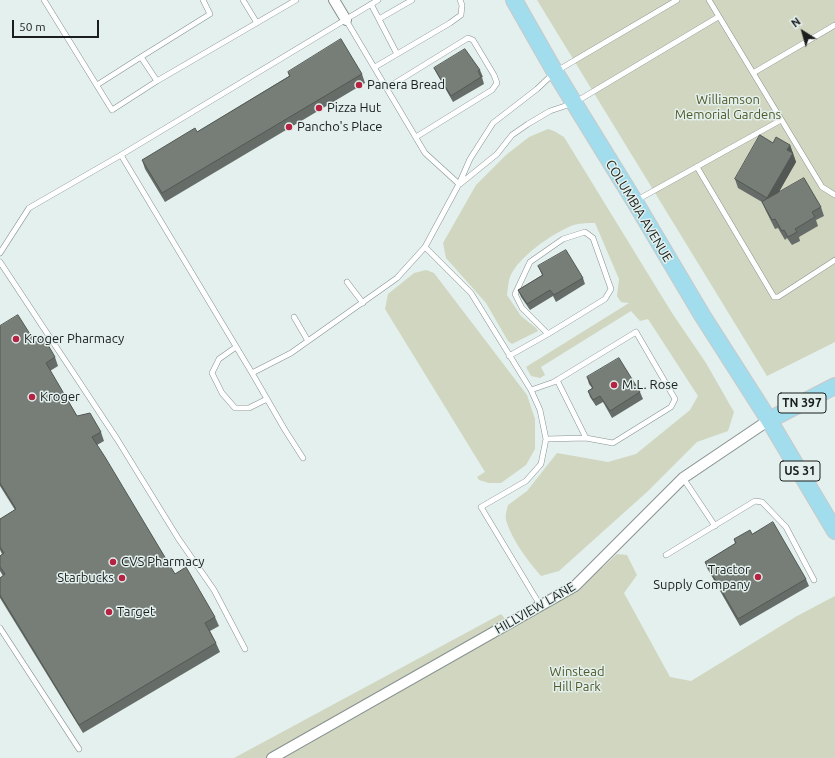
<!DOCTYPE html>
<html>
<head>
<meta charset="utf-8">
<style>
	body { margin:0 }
	#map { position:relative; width:835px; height:758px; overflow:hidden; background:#e3f0ed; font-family:Ubuntu,sans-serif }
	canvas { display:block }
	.north { position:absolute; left:783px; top:12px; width:40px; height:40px; -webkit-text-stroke:3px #e3f0ed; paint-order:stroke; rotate:323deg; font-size:11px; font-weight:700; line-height:16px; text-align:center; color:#1a1e1d }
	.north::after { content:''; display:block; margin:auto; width:14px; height:18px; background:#1a1e1d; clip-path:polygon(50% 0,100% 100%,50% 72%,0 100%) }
	.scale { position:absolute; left:12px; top:20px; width:87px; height:18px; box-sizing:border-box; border:2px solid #1a1e1d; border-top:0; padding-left:5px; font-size:12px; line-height:14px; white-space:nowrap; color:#1a1e1d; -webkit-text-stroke:3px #e3f0ed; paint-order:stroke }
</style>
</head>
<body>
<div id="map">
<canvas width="835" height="758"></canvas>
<div class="north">N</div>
<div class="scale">50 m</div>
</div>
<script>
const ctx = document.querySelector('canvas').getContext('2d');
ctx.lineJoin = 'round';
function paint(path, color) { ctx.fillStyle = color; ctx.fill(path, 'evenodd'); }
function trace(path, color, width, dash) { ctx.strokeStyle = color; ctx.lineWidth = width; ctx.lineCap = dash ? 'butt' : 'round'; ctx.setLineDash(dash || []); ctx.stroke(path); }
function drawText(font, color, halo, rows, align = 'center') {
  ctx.font = font + ' Ubuntu,sans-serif'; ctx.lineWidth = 3; ctx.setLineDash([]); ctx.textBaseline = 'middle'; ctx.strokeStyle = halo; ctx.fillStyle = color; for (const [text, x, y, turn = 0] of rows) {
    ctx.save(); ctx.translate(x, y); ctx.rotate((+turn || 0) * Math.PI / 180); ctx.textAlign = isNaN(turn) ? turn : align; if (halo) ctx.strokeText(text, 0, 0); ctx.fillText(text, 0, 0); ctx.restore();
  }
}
const green = new Path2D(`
	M537,0H835V342L767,376Z
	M548,129L554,131L564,137L672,313L706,363L734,412L728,431L697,442L647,492L559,571L541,576C527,560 512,540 506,520C505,516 507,509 508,505L527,491L557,453L608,462L636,454L690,410L698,396L648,319L640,321L631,311L541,367L545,375L540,378L531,376L526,367L629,303L621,302L617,296L619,279L595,223C587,223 578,223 571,226C552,234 518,257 510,277C508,282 508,289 507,295L521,316L536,328L538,331L512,344L508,341L486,303L446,258L443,243L476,185L506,155L529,137Z
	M426,270L434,273L527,395L535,419V449L526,465L501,483H489L479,480L477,477L485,472L385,309L388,294L414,273Z
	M617,554L627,555L637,575L624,593L670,677L691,681L797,616L835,596V758H234L501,614L512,627L578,590L602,566L603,567Z`);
const service = new Path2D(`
	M44,0L112,110L157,81L141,57L97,85
	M243,0L257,23
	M709,0L822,187L835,195
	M371,4L397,54
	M379,19L412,0
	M346,20L425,153L459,184
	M141,57L210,14L203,0
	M375,67L450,23L461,15L462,5L460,0
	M753,73L835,25
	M157,81L296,0
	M387,88L468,38L473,40L494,75L497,83L492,90L416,137
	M121,155L252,373L291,353L397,278L425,247L459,184L470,159L493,123L537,89L555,72L677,0
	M697,167L774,297H778L835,260
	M460,184L497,154L512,135L528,124L550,111L574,103L718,17
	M637,200L781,120
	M425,247L471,293L531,390L540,410L546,439L541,464L526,481L481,507L540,605
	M0,253L29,208L121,155L378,0
	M0,262L117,439L178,538L214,590L245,649
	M347,282L363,303
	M294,317L308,341
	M236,347L219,359L212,373L222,393L235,408H249L267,399
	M509,356L548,334L605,299L611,289L593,238L585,232L563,239L530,262L515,294L522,308L548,334
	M252,373L285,430L303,458
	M557,380L586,438
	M531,390L554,382L636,332L675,399L671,407L613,443L586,438L546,439
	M683,478L715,526
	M666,555L755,501L762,502L786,527L814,580
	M0,628L79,749`);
const minor = new Path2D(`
	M334,0L346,20
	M272,758L575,586L683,478L769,420`);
const primary = new Path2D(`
	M514,0L555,72L635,202L702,315L769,420L835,531
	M769,420L835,386`);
const wall = new Path2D(`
	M434,68L480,70L483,77H482L484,84L453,102L437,74Z
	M288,72L362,74L365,83L165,202L145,169L142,160L197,132L289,76Z
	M773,143L790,145L796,162L778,193L821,207L824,216L816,220L818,226L799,237L800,241L792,245L787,238L785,240L778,228L775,229L766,211L762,202L738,188L735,179Z
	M538,266L583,278L585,284L556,302L553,296L530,310L521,297L518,290L542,275Z
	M0,326L55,357L58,366L50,371L77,416L101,432L104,441L97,445L175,574L215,617L219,626L210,631L216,643L220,652L83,733L0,598V578L3,576L0,571V556L2,554L0,550V519L15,510L0,486Z
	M587,377L640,392L643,399L612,418L603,402L596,406L590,397L588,391L592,388L589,384Z
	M752,534L806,579L809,586L740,626L707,568L705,562L735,544L734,539Z`);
const shadedWall = new Path2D(`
	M790,145L796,162L771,206L767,198L787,150Z`);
const building = new Path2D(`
	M341,39L362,74L162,193L142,160L195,128L197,132L290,76L288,72Z
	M465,49L480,70L478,71L481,77L451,96L434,68Z
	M760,135L773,143L776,137L790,145L787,150L793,153L767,198L735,179Z
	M804,178L821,207L812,212L815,217L795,229L797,232L788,237L784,230L782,231L775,219L772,220L762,202Z
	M566,250L583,278L554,295L550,290L527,304L518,290L543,275L538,266Z
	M18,315L35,342L44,338L55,357L46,363L77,416L90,413L101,432L92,437L105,457L175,574L186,567L215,617L205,623L216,643L79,725L0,595V578L5,574L0,567V556L4,553L0,547V519L16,509L0,483V326Z
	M619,358L640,392L610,411L600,396L593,400L588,391L593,388L587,377Z
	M773,522L806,579L738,619L705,562L736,543L734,539L750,530L752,534Z`);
const markers = [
	[359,85,4,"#b52343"],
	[319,108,4,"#b52343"],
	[289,127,4,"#b52343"],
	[16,339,4,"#b52343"],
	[614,385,4,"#b52343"],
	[32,397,4,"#b52343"],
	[113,562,4,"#b52343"],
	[758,577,4,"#b52343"],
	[122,578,4,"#b52343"],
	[109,612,4,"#b52343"]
];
const shields = [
	[802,403,48],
	[800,471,40]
];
const shieldNames = [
	["TN 397",802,403],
	["US 31",800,471]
];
const poiNames = [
	["Panera Bread",367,85],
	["Pizza Hut",327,108],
	["Pancho's Place",297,127],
	["Kroger Pharmacy",24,339],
	["M.L. Rose",622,385],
	["Kroger",40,397],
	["CVS Pharmacy",121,562],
	["Tractor",750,570,"right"],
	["Supply Company",750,585,"right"],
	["Starbucks",114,578,"right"],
	["Target",117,612]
];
const parkNames = [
	["Williamson",728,100],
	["Memorial Gardens",728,115],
	["Winstead",577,672],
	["Hill Park",577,687]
];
const streetNames = [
	["COLUMBIA AVENUE",639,211,59],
	["HILLVIEW LANE",535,608,-30]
];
paint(green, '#d1d6c0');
trace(service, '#86918f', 6);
trace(minor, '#86918f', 12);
trace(primary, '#c8c9c9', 18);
trace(service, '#fff', 5);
trace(minor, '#fff', 10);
trace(primary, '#a2dded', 16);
paint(wall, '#666c67');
paint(shadedWall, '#535854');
paint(building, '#777e78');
trace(building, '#535854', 1);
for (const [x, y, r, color] of markers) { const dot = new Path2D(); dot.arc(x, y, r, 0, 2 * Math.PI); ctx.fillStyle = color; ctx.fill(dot); trace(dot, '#e3f0ed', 1.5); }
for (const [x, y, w] of shields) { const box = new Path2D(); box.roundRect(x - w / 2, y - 10, w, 20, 3); ctx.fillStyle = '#e3f0ed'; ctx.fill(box); trace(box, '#1a1e1d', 1); }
drawText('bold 12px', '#1a1e1d', null, shieldNames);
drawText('13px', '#1a1e1d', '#e3f0ed', poiNames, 'left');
drawText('13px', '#525929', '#e3f0ed', parkNames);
drawText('13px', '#1a1e1d', '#e3f0ed', streetNames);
</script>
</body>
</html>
